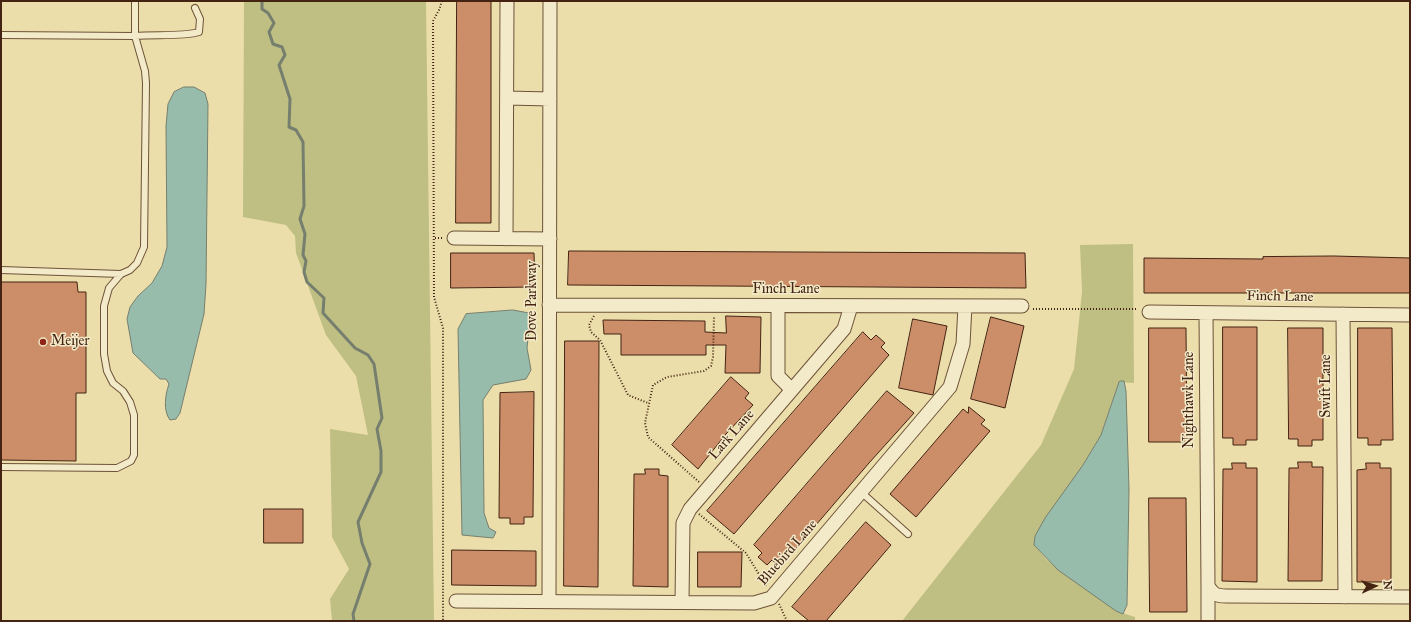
<!DOCTYPE html>
<html>
<head>
<meta charset="utf-8">
<style>
	body { margin:0 }
	#map { position:relative; width:1411px; height:622px; overflow:hidden; background:#ebdeaa; font-family:"IM FELL Great Primer",serif }
	canvas { display:block }
	.frame { position:absolute; inset:0; border:2px solid #442313; pointer-events:none }
	.north { position:absolute; left:1355px; top:566px; width:40px; height:40px; -webkit-text-stroke:3px #f2eac8; paint-order:stroke; rotate:86deg; font-size:11px; font-weight:700; line-height:16px; text-align:center; color:#442313 }
	.north::after { content:''; display:block; margin:auto; width:14px; height:18px; background:#442313; clip-path:polygon(50% 0,100% 100%,50% 72%,0 100%) }
</style>
</head>
<body>
<div id="map">
<canvas width="1411" height="622"></canvas>
<div class="frame"></div>
<div class="north">N</div>
</div>
<script>
const ctx = document.querySelector('canvas').getContext('2d');
ctx.lineJoin = 'round';
function paint(path, color) { ctx.fillStyle = color; ctx.fill(path, 'evenodd'); }
function trace(path, color, width, dash) { ctx.strokeStyle = color; ctx.lineWidth = width; ctx.lineCap = dash ? 'butt' : 'round'; ctx.setLineDash(dash || []); ctx.stroke(path); }
function drawText(font, color, halo, rows, align = 'center') {
  ctx.font = font + ' "IM FELL Great Primer",serif'; ctx.lineWidth = 3; ctx.setLineDash([]); ctx.textBaseline = 'middle'; ctx.strokeStyle = halo; ctx.fillStyle = color; for (const [text, x, y, turn = 0] of rows) {
    ctx.save(); ctx.translate(x, y); ctx.rotate((+turn || 0) * Math.PI / 180); ctx.textAlign = isNaN(turn) ? turn : align; if (halo) ctx.strokeText(text, 0, 0); ctx.fillText(text, 0, 0); ctx.restore();
  }
}
const green = new Path2D(`
	M244,1H426L434,621H332L330,599L349,569L332,537L330,429L368,435L356,376L326,335L296,253L295,236L286,225L243,217Z
	M1133,244L1134,383L1119,382L1101,435L1083,465L1035,536L1034,545L1047,560L1116,611L1135,617V621H902L1041,445L1074,369L1082,292L1080,245Z`);
const water = new Path2D(`
	M184,87H194L205,93L208,104L206,284L204,314L180,413L176,419L170,420C163,411 165,395 169,384L166,379H160L133,353L127,319L130,307L138,296L152,283L162,266L167,247L166,126L168,104L174,92Z
	M513,310L529,313L530,321L527,348L531,370L526,379L493,385L483,400L484,513L489,528L496,532L493,538L462,535L458,329L466,314Z
	M1121,381H1124L1126,391L1129,489L1127,605L1123,614L1116,611L1058,570L1034,545L1035,536L1045,518L1083,465L1101,435L1119,382Z`);
const stream = new Path2D(`
	M262,1V9L268,13L274,23L269,32L273,44L282,47L285,55L279,65L290,99L289,127L296,130L303,142L304,206L300,219L305,234L303,255L306,261L304,272L307,282L324,298L323,313L355,348L368,355L374,364L382,418L377,429L381,451V472L358,522L362,543L370,564L353,614L354,621`);
const building = new Path2D(`
	M457,1H491V223H456Z
	M569,251L1025,253L1026,288L568,285Z
	M451,253H534L535,287L451,288Z
	M1334,256L1410,258V293H1144V258L1263,259V257Z
	M1,282H77L78,292H86V393H76V461L1,460Z
	M726,316L761,317L760,373H725L726,345H706V355H621V334H604L603,320L705,321V332L726,333Z
	M991,317L1024,326L1005,408L971,399Z
	M913,319L947,326L933,395L899,388Z
	M1223,327H1257V440H1246V445H1233V438H1223Z
	M1149,328H1186L1187,442H1149Z
	M1288,328H1323V440H1312V446H1298V439H1289Z
	M1358,328H1392L1393,440H1381V445H1368V438H1358Z
	M863,332L871,340L876,335L885,343L881,347L889,355L734,534L707,511Z
	M565,341H599L598,587L564,586Z
	M731,377L749,393L745,398L753,405L726,434L698,469L672,445Z
	M887,391L914,413L869,463L780,567L772,560L767,565L758,557L762,553L754,545Z
	M534,392L533,517H524V524H510V518H499L500,393Z
	M969,407L985,420L981,424L990,431L916,517L890,494L963,409L968,413Z
	M1298,462H1312V467H1323L1322,581H1288L1289,468H1298Z
	M1232,463H1246V468H1257V582L1222,581L1223,469H1232Z
	M1366,463H1380V468H1391V582H1357V470L1366,469Z
	M645,469H659V475L668,476V587L633,586L634,474H645Z
	M1149,498H1186L1187,612H1150Z
	M264,509H303V543H264Z
	M866,522L891,545L826,621H809L792,607Z
	M452,550L536,551V586L452,585Z
	M698,552H742L741,587H698Z`);
const path = new Path2D(`
	M442,1L439,10L433,21L434,297L443,328V621
	M435,238H443
	M1033,309H1138
	M594,316L589,325L591,332L600,340L628,395L648,403
	M699,482L648,437L645,423L653,385L667,377L704,371L711,366L713,357L714,317
	M699,514L746,553L766,586
	M779,604L787,621`);
const lane = new Path2D(`
	M1,35L135,36C154,34 182,37 199,32L200,19L195,8
	M1,270L121,274
	M1,467L117,468L131,461L134,455V415L130,402L123,391L113,383L107,371L104,354V306L109,288L121,274L130,270L137,263L144,247L146,83L145,71L135,36V1
	M861,492L908,534`);
const street = new Path2D(`
	M507,98L550,99
	M454,238L550,239
	M506,239L507,1
	M549,305L1022,306
	M778,306V376L792,390
	M1149,312L1410,315
	M1206,313L1208,586C1213,594 1216,596 1226,596L1410,597
	M1343,314L1345,597
	M456,601L754,603L771,598L950,387L963,344L965,306
	M549,601L550,1
	M682,602L683,523L690,509L844,329L851,306
	M1208,621V586`);
const markers = [
	[43,342,4,"#8f2418"]
];
const streetNames = [
	["Finch Lane",786,290],
	["Finch Lane",1280,297,1],
	["Dove Parkway",533,301,-90],
	["Swift Lane",1327,386,-90],
	["Nighthawk Lane",1190,400,-90],
	["Lark Lane",732,435,-49],
	["Bluebird Lane",788,553,-49]
];
const poiNames = [
	["Meijer",51,342]
];
paint(green, '#bfbf83');
paint(water, '#98bcab');
trace(water, '#767f6e', 1);
trace(stream, '#767f6e', 3);
paint(building, '#cc8e69');
trace(building, '#442313', 1);
trace(lane, '#6e5239', 8);
trace(street, '#6e5239', 15);
trace(path, '#442313', 2, [1, 2]);
trace(lane, '#f2eac8', 6);
trace(street, '#f2eac8', 13);
for (const [x, y, r, color] of markers) { const dot = new Path2D(); dot.arc(x, y, r, 0, 2 * Math.PI); ctx.fillStyle = color; ctx.fill(dot); trace(dot, '#f2eac8', 1.5); }
drawText('14px', '#442313', '#f2eac8', streetNames);
drawText('14px', '#442313', '#f2eac8', poiNames, 'left');
</script>
</body>
</html>
